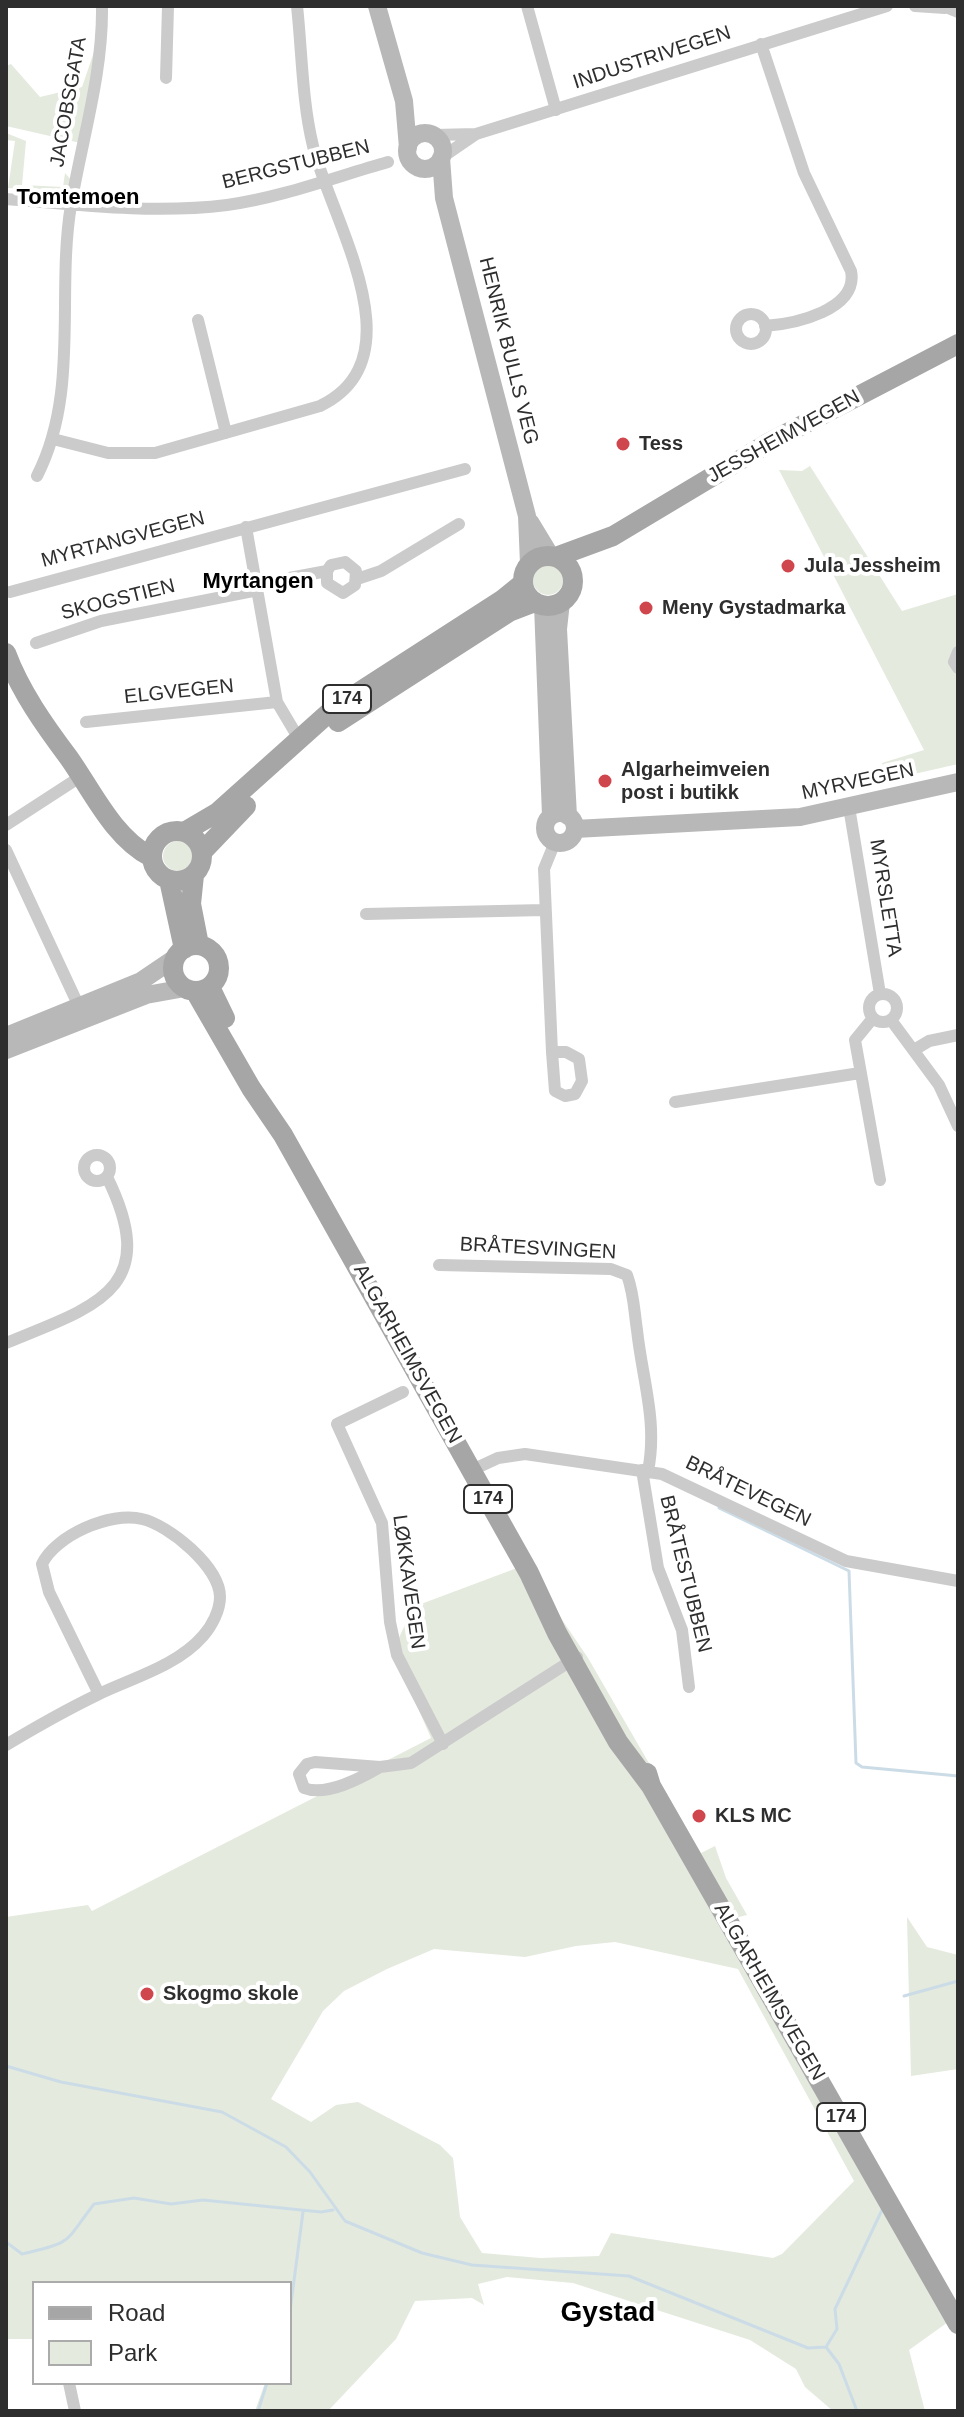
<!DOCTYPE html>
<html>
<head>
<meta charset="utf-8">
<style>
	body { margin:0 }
	#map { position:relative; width:964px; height:2417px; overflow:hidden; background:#fff; font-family:Helvetica,sans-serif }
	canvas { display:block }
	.frame { position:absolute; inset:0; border:8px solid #2e2e2e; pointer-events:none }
	.legend { position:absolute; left:32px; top:2281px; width:260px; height:104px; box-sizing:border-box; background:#fff; border:2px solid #ababab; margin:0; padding:10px 14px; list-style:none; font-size:24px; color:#2e2e2e }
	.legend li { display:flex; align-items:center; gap:16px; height:40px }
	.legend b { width:40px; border:2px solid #ababab }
</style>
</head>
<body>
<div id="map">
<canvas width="964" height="2417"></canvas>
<div class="frame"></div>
<ul class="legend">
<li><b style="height:10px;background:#a6a6a6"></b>Road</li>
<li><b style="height:22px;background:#e4eade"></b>Park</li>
</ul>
</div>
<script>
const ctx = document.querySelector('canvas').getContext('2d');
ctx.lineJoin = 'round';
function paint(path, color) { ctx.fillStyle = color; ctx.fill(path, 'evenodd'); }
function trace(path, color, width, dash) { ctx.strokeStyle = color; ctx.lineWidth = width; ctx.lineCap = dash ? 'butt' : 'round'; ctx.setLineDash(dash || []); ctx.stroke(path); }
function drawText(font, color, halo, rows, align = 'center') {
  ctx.font = font + ' Helvetica,sans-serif'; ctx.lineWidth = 8; ctx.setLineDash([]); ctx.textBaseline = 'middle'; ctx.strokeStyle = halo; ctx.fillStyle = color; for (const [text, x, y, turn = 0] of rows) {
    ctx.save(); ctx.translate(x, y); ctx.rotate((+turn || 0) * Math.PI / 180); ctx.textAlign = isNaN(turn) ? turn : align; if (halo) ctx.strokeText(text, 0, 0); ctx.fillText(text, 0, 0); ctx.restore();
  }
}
const green = new Path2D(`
	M95,49L85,144L6,126V66L11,64L40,97L82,87Z
	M6,133L26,141L22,185L63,187L65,173L72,181L69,193L8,188L15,141L6,140Z
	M810,466L902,611L958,594V764L888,780L882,763L924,750L779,470L802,471Z
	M533 580a15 15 0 1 1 30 0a15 15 0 1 1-30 0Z
	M163 856a15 15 0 1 1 30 0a15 15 0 1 1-30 0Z
	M525,1565L588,1658L701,1853L715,1846L726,1878L747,1915L731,1919L955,2317L909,2350L925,2411H833L805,2387L796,2369L750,2340L573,2283L507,2277L478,2284L484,2305L472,2298L415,2301L396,2339L328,2411H255L265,2383H290V2283H34V2339H6V1917L88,1905L92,1911L431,1738L393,1651L413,1607ZM615,1942L738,1969L854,2181L782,2254L773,2258L611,2233L599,2256L540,2258L482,2253L460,2217L453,2158L440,2145L358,2102L336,2105L311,2122L271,2099L323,2011L344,1991L387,1969L434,1949L525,1957L576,1946Z
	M907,1917L927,1947L958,1955V2069L911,2076Z`);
const stream = new Path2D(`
	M719,1508L849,1571L856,1763L862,1767L958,1776
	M904,1996L958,1981
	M6,2066L61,2082L222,2112L286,2147L310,2172L345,2221L422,2253L472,2265L629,2276L808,2348L826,2347
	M6,2242L22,2254C74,2242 64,2243 94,2204L134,2198L171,2204L203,2200L321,2212L333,2210
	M290,2311L303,2212
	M826,2347L837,2329L835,2309L882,2210
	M826,2347L839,2364L857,2411
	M258,2411L267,2383`);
const street = new Path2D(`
	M527,6L556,110
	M915,6L945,8
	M943,6L958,12
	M761,44L804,173L851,271C859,310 794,324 765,326
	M166,78L168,6
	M476,134L887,6
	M434,135L476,134L441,158
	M6,199C79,205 154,214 227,205C283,197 335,177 388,162
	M736 329a15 15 0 1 1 30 0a15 15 0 1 1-30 0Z
	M198,320L226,433
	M53,439L108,453H155L320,406C420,358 331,220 313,146C302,101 302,52 297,6
	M37,476C80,392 56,295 71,205C82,139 103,74 102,6
	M246,527L277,702L299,739
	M357,579L381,571L459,524
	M257,584L327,571L331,565L345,562L356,571L355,585L343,593L327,583V571
	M10,592L465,469
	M36,643L101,621L258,590
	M958,652L954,662L958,668
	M86,722L277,702
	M849,807L880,994
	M6,825L80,777
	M6,850L82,1013
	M366,914L544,910
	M869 1008a14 14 0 1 1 28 0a14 14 0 1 1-28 0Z
	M873,1018L855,1040L880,1180
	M891,1020L939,1085L958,1126
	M914,1050L929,1041L958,1035
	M552,1052L555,1091L565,1096L575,1094L582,1081L579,1059L566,1052H552L544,869L555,842
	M675,1102L860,1073
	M84 1168a13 13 0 1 1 26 0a13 13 0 1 1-26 0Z
	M439,1265L611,1269L627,1275C634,1294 634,1310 637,1330C642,1378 658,1422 648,1471
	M6,1343C97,1306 162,1289 107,1177
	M403,1392L337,1424L382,1523L390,1622L397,1655L443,1744
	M472,1470L498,1458L525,1454L662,1474L846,1561L958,1581
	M642,1470L658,1568L682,1630L689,1687
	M6,1745C36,1727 66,1710 97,1695C132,1678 177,1666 203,1636C212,1626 220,1610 220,1597C220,1567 169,1525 142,1519C110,1511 55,1536 42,1564L49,1592L99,1694
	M380,1767C361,1778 326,1797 304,1788L299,1774L307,1764L315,1762L380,1767L411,1763L577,1657
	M69,2383L75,2411`);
const secondary = new Path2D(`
	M377,6L404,101L408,148
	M407 151a18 18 0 1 1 36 0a18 18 0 1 1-36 0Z
	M441,158L444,198L527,516L529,564
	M530,522L550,555
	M561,602L558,629L568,816
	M543,605L551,816
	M545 828a15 15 0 1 1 30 0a15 15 0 1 1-30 0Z
	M575,829L800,817L958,782
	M6,1036L141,981L175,958
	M6,1050L146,995L185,988`);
const primary = new Path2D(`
	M523 581a25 25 0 1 1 50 0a25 25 0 1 1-50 0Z
	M556,557L613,536L770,442L958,344
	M6,653C20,691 45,726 69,758C93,792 113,837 151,857
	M338,722L509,612L535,602
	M152 856a25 25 0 1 1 50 0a25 25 0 1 1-50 0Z
	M184,832L218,812L333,709L502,600L523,583
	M202,852L246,806
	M194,875L191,904L199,945
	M169,880L184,949
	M173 968a23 23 0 1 1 46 0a23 23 0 1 1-46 0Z
	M210,987L225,1018
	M195,991L251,1088L283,1135L529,1573L557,1633L618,1742L651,1786
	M647,1773L651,1786L958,2324`);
const markers = [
	[623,444,8,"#cf464d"],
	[788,566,8,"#cf464d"],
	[646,608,8,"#cf464d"],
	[605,781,8,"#cf464d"],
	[699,1816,8,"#cf464d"],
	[147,1994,8,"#cf464d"]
];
const shields = [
	[347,699,48],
	[488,1499,48],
	[841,2117,48]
];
const shieldNames = [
	["174",347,699],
	["174",488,1499],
	["174",841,2117]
];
const streetNames = [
	["INDUSTRIVEGEN",652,58,-18],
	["JACOBSGATA",69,102,-80],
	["BERGSTUBBEN",296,165,-14],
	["HENRIK BULLS VEG",508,351,76],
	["JESSHEIMVEGEN",784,437,-29],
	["MYRTANGVEGEN",123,540,-15],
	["SKOGSTIEN",118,600,-14],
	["ELGVEGEN",179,692,-6],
	["MYRVEGEN",858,782,-12],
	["MYRSLETTA",885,898,81],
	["BRÅTESVINGEN",538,1249,3],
	["ALGARHEIMSVEGEN",407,1354,61],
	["BRÅTEVEGEN",748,1492,26],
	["BRÅTESTUBBEN",685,1574,76],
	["LØKKAVEGEN",408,1582,82],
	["ALGARHEIMSVEGEN",769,1992,60]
];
const poiNames = [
	["Tess",639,444],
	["Jula Jessheim",804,566],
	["Meny Gystadmarka",662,608],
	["Algarheimveien",621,770],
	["post i butikk",621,793],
	["KLS MC",715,1816],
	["Skogmo skole",163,1994]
];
const neighbourhoodNames = [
	["Tomtemoen",78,198],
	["Myrtangen",258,582]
];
const districtNames = [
	["Gystad",608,2313]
];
paint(green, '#e4eade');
trace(stream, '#ccdce7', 3);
trace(street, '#cbcbcb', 12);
trace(secondary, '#b8b8b8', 18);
trace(primary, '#a6a6a6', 20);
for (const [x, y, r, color] of markers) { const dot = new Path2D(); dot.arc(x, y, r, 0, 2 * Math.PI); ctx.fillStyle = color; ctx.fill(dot); trace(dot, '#fff', 3); }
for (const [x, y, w] of shields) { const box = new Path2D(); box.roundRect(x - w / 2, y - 14, w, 28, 6); ctx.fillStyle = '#fff'; ctx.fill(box); trace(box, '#2e2e2e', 2); }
drawText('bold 18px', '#2e2e2e', null, shieldNames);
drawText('20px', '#2e2e2e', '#fff', streetNames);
drawText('bold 20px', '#2e2e2e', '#fff', poiNames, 'left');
drawText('bold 22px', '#000', '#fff', neighbourhoodNames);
drawText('bold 28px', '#000', '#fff', districtNames);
</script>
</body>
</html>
